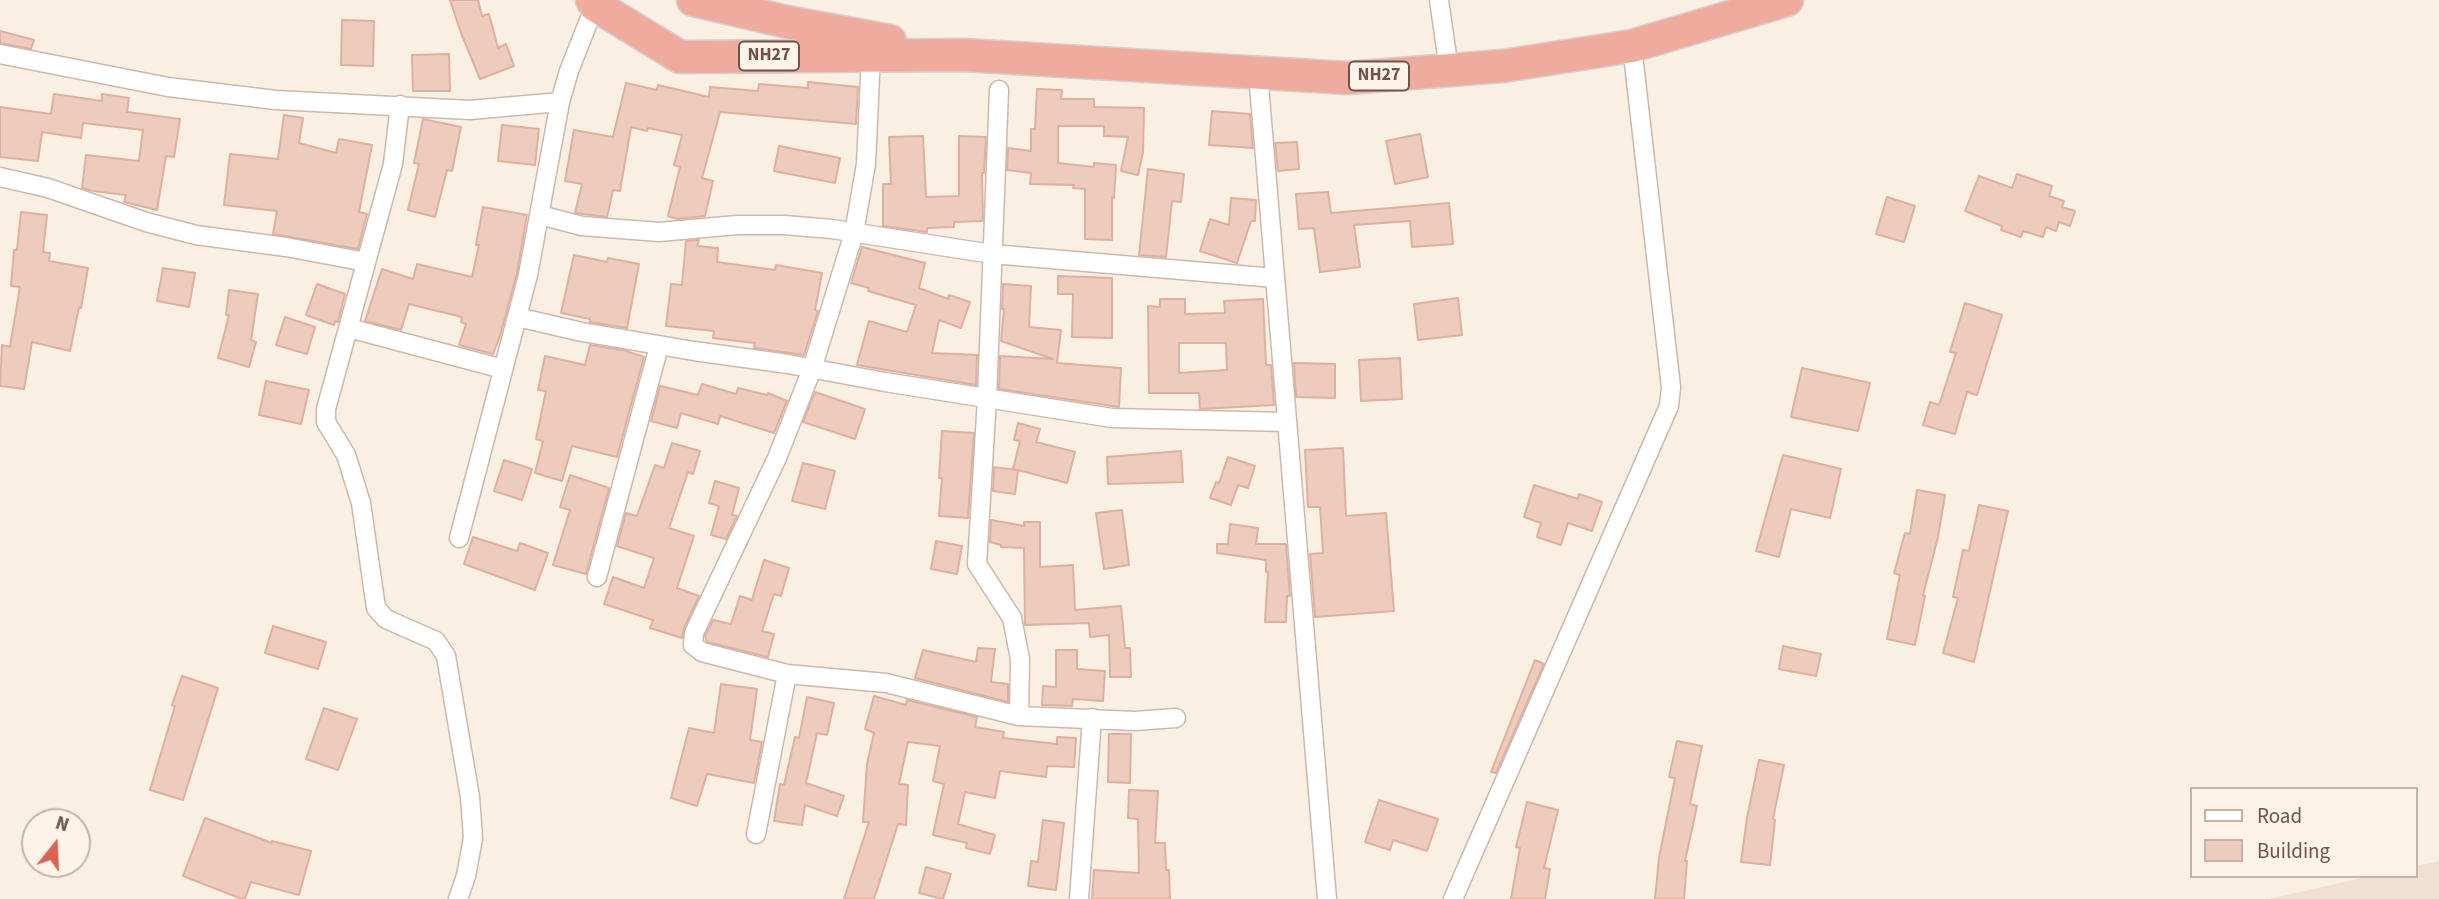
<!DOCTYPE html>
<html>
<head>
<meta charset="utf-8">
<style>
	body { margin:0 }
	#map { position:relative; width:2439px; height:899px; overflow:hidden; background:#faefe3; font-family:"Source Sans 3",sans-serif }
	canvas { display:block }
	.legend { position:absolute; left:2190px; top:787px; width:228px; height:91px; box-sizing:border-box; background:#fdf3e9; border:2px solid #c5b3aa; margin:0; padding:9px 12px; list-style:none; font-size:21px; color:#70544b }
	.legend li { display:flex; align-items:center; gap:14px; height:35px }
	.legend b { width:35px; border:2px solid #c5b3aa }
	.north { position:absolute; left:21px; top:808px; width:70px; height:70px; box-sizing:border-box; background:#fdf3e9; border:2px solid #c5b3aa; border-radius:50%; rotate:18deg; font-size:19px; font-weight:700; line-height:28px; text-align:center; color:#70544b }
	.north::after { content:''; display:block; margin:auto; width:24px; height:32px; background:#db6152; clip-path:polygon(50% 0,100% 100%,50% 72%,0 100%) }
</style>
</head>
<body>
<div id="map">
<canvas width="2439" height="899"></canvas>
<ul class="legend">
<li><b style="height:9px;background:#fff"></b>Road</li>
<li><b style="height:19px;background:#edcbbd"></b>Building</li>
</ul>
<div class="north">N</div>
</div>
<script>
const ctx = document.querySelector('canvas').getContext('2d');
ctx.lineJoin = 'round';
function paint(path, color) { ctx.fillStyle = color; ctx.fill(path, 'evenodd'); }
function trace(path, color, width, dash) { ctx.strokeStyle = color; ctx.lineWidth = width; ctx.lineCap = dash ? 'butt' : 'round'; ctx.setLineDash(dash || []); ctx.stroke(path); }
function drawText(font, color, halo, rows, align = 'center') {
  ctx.font = font + ' "Source Sans 3",sans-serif'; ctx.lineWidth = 5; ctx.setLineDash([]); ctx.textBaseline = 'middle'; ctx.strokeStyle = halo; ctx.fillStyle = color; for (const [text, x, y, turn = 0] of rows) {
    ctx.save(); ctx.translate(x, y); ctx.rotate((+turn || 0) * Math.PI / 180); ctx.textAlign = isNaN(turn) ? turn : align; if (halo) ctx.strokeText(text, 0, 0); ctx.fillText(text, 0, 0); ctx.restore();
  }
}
const residential = new Path2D(`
	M2439,861V899H2269L2370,876H2416V866Z`);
const building = new Path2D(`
	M450,0H478L482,16L489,14L498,48L506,44L514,66L480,79L461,33Z
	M342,20L374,21L373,66L341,65Z
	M0,31L34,40L31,49L0,43Z
	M449,54L450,91H413L412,55Z
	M808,82L858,87L856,124L720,112L702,178L713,181L705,216L678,219L668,216L680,167L674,165L682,135L648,128L647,131L631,127L620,191L613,190L607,217L575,213L582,184L565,181L574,130L613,137L626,83L657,90L658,85L709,97L710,87L758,91L759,84L808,88Z
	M1037,89L1062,90L1061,99H1094V107L1144,108L1143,152L1138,175L1121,171L1128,137L1104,136V126H1058V163L1094,167V163L1116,165L1114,198L1112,197V240L1085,239V189L1073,188L1074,185L1030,184L1031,173L1007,170L1008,148L1031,151V129H1035Z
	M54,94L102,101V94L129,98L127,112L180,119L174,157L166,156L157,210L124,202L126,195L93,191L82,188L86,155L139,161L143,130L83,123L81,138L42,132L38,161L0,157V107L51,114Z
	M1212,111L1250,114L1253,148L1209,145Z
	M284,115L303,118L299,143L336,153L339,139L372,145L359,212L367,214L358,249L273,234L277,211L224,205L230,154L278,159Z
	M423,119L461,127L452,171L447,170L435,217L408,210L419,164L414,163Z
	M502,125L539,129L535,165L498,161Z
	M1420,134L1428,177L1395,184L1386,141Z
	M923,136L926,197L959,196V136L986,137L984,173H982L983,221L954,222V227L927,228V232L883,226V184H891L889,137Z
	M1297,142L1299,169L1278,171L1275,143Z
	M779,146L840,158L835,183L774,171Z
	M1148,169L1184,174L1181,202L1172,201L1166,257L1139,255Z
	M2017,174L2052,186L2049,196L2064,201L2062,207L2075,211L2070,226L2059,222L2056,231L2046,227L2043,237L2023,231L2021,237L2001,230L2002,226L1965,211L1979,176L2012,188Z
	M1328,192L1331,213L1449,203L1453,244L1412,247L1410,221L1354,225L1360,267L1320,272L1314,228L1299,229L1296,194Z
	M1887,197L1915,206L1904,242L1876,234Z
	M1231,198L1256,200L1255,221H1251L1237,263L1200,251L1210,219L1229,225Z
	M483,207L527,215L517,273L500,336L493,354L459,345L466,324L461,322L462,317L409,304L401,330L365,321L382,269L413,279L417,264L472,277L479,245H476Z
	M21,212L47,215L43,252L50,253L49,261L88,268L81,308L79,307L70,351L32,342L24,389L0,386L2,345L10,347L20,287L11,286L14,250H17Z
	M699,240L697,246L718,248L717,262L775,270L776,265L822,273L815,310L818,311L804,355L754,348L755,343L713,338L714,331L666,326L671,284L682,285L686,241Z
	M862,247L925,263L919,288L948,299L949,295L970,302L961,328L939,320L932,353L977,355L976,385L857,365L869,321L907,332L916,305L868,291L869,288L851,283Z
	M574,255L607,262L608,258L639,264L627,328L590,322V319L561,313Z
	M163,268L195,273L189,307L157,301Z
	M1058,276L1112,278V338L1072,337L1073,294H1058Z
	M317,284L345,294L338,322L335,321L334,325L306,315Z
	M1003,284L1031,286L1029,327L1061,330L1057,363L1121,368L1119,407L999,389L1000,356L1053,359L1001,341L1004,309H1002Z
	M229,290L258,294L251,340L256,342L249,367L218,358L229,315H226Z
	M1458,298L1462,335L1418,340L1414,304Z
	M1160,299H1185V314L1225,313L1224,301L1263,299L1266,365H1271L1274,405L1200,409L1199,393H1149L1148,306L1160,307ZM1179,343H1226L1227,370L1179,373Z
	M1965,303L2002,315L1977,395L1967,392L1955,434L1923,425L1930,402L1939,405L1956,353L1950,352Z
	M285,317L315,327L307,354L276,345Z
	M590,345L623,350L644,357L617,457L572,446L562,481L535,473L543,441L536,439L546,391L538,390L545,356L585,365Z
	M1400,358L1402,399L1361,401L1359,360Z
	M1294,363L1335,364V398L1296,397Z
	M1802,368L1870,383L1858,431L1791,417Z
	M266,381L309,390L301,424L259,415Z
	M702,384L736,394L738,388L767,395L768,393L787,401L774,433L720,416L718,424L681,413L677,428L651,421L660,386L698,395Z
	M815,392L865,409L855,439L803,422Z
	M1018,423L1040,429L1036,442L1075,452L1067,483L1018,470L1015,494L993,491L994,467L1016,470L1013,469L1020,441L1014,440Z
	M942,431L974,433L968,518L939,516L942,478H939Z
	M672,443L700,451L693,474L688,472L669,528L694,536L677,588L699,596L684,628L682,638L650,628L653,620L604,604L613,577L644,588L654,558L617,546L626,513L637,516L655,465L664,468Z
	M1343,448L1346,516L1386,513L1394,611L1315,617L1310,554L1323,553L1320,507H1308L1305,450Z
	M1181,451L1183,482L1108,484L1107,457Z
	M1783,455L1841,469L1830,518L1791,509L1779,557L1756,551Z
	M1228,457L1255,466L1248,488L1238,485L1231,505L1210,498L1216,482L1219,483Z
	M504,460L532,469L522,500L494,491Z
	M803,463L835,471L825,509L792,501Z
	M570,475L609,488L586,574L553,565L570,510L560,507Z
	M715,481L739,488L732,515L737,516L726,539L711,535L719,506L709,503Z
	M1534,485L1578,499L1579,494L1602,502L1592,531L1568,523L1561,545L1537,537L1541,523L1524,517Z
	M1917,490L1945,495L1938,537L1923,595L1925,596L1915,645L1887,639L1900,575L1894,573L1905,533L1910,534Z
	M1979,505L2008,511L1974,662L1943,653L1958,598L1953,597L1963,550L1969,551Z
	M1122,510L1129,565L1104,569L1096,513Z
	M991,520L1024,526V522H1040V567L1073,565L1075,610L1121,606L1125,648H1130L1131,677H1110L1109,635L1090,637L1089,623L1025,625L1024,548L1001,547V545L990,542Z
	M1230,524L1258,528L1256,544H1286L1290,596H1287L1286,622H1265L1268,572H1266V560L1217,553V544H1228Z
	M473,537L517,551L520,543L548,553L535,590L464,564Z
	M936,541L962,546L957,574L931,569Z
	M764,560L789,568L781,596L774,594L762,631L774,634L768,657L707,642L705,636L713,620L731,624L740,596L752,600Z
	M273,626L326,642L318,669L265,653Z
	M1783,646L1821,654L1816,676L1779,669Z
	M978,648L995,649L991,682L1008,684V702L915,678L923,650L976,662Z
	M1056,650H1077V669L1105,671L1103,701L1073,699L1072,706L1042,705L1043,686L1056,687Z
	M1535,660L1544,664L1496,773L1491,772Z
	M182,676L218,688L183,800L150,790L175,706L172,705Z
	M721,684L757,689L750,740L762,742L754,783L707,774L697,806L671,798L689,728L714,733Z
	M874,696L906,705L907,700L977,717L975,727L1004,732L1003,738L1057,744V737L1076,738L1074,767L1047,766L1046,777L1000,771L995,798L965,792L958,824L995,835L990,854L966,848L967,843L933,835L944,784L933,781L940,746L908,742L899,784L908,785L906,825L898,824L874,899H844L869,822H863L867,764L874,733L865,729Z
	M807,697L834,703L827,735L817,733L806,783L844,796L837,816L805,805L802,825L774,821L780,784L784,785L795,737L799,738Z
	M324,708L357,719L338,770L306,759Z
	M1109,734H1131L1130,783L1108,782Z
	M1677,741L1702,746L1690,804L1697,806L1685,861H1687L1684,899H1655L1659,858L1675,778L1669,777Z
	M1759,760L1784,765L1773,819L1775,820L1770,865L1741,862L1747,818Z
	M1129,790L1158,791L1155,843H1165L1166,870H1169L1170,899H1092L1094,870L1139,873L1138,819L1128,818Z
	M1379,800L1438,819L1427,851L1393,840L1390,850L1365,842Z
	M1527,802L1558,810L1544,868L1550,869L1545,899H1511L1520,848L1516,847Z
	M205,818L272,843V841L311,851L299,895L251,882L245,899H242L183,876Z
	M1043,820L1064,823L1056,890L1028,886L1031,861L1038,862Z
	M926,867L951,874L943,899L919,893Z`);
const street = new Path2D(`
	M1439,0L1449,70
	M0,54L168,87L276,100L470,110L560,102
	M871,55L866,164L854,233L812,369L777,458L694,633L693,645L702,652L787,674L886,683L1019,716L1135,721L1176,718
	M1258,73L1327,899
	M999,90L987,398L977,564L1012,618L1020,659L1019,716
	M400,105L393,164L326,409V422L346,455L361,503L376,608L386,619L436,641L446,656L470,797L473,838L466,876L458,899
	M0,177L48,188L146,222L196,235L286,247L366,262
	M540,215L582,226L659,232L737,225H784L832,229L992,254L1275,278
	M517,317L582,332L694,351L788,364L885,382L1112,418L1287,422
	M349,328L503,369
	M459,538L528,275L560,102L569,71L595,5
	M597,577L659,346
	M756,834L787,674
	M1079,899L1092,718
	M1453,899L1669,406L1671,387L1632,46`);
const highway = new Path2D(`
	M592,0L595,5L680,57L964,55L1347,78L1503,66L1632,46L1787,0
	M693,0L787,22L890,41`);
const shields = [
	[769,56,60],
	[1379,76,60]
];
const shieldNames = [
	["NH27",769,56],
	["NH27",1379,76]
];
paint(residential, '#f1e0d2');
paint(building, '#edcbbd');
trace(building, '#dfb09f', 2);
trace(street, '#cdb8ae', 21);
trace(highway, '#d7cfcd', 35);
trace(street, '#fff', 18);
trace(highway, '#f0ab9f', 32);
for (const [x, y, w] of shields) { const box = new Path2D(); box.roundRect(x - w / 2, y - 14.5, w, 29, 5); ctx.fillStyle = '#fdf3e9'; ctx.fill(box); trace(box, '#70544b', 2); }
drawText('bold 18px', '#70544b', null, shieldNames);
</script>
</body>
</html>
